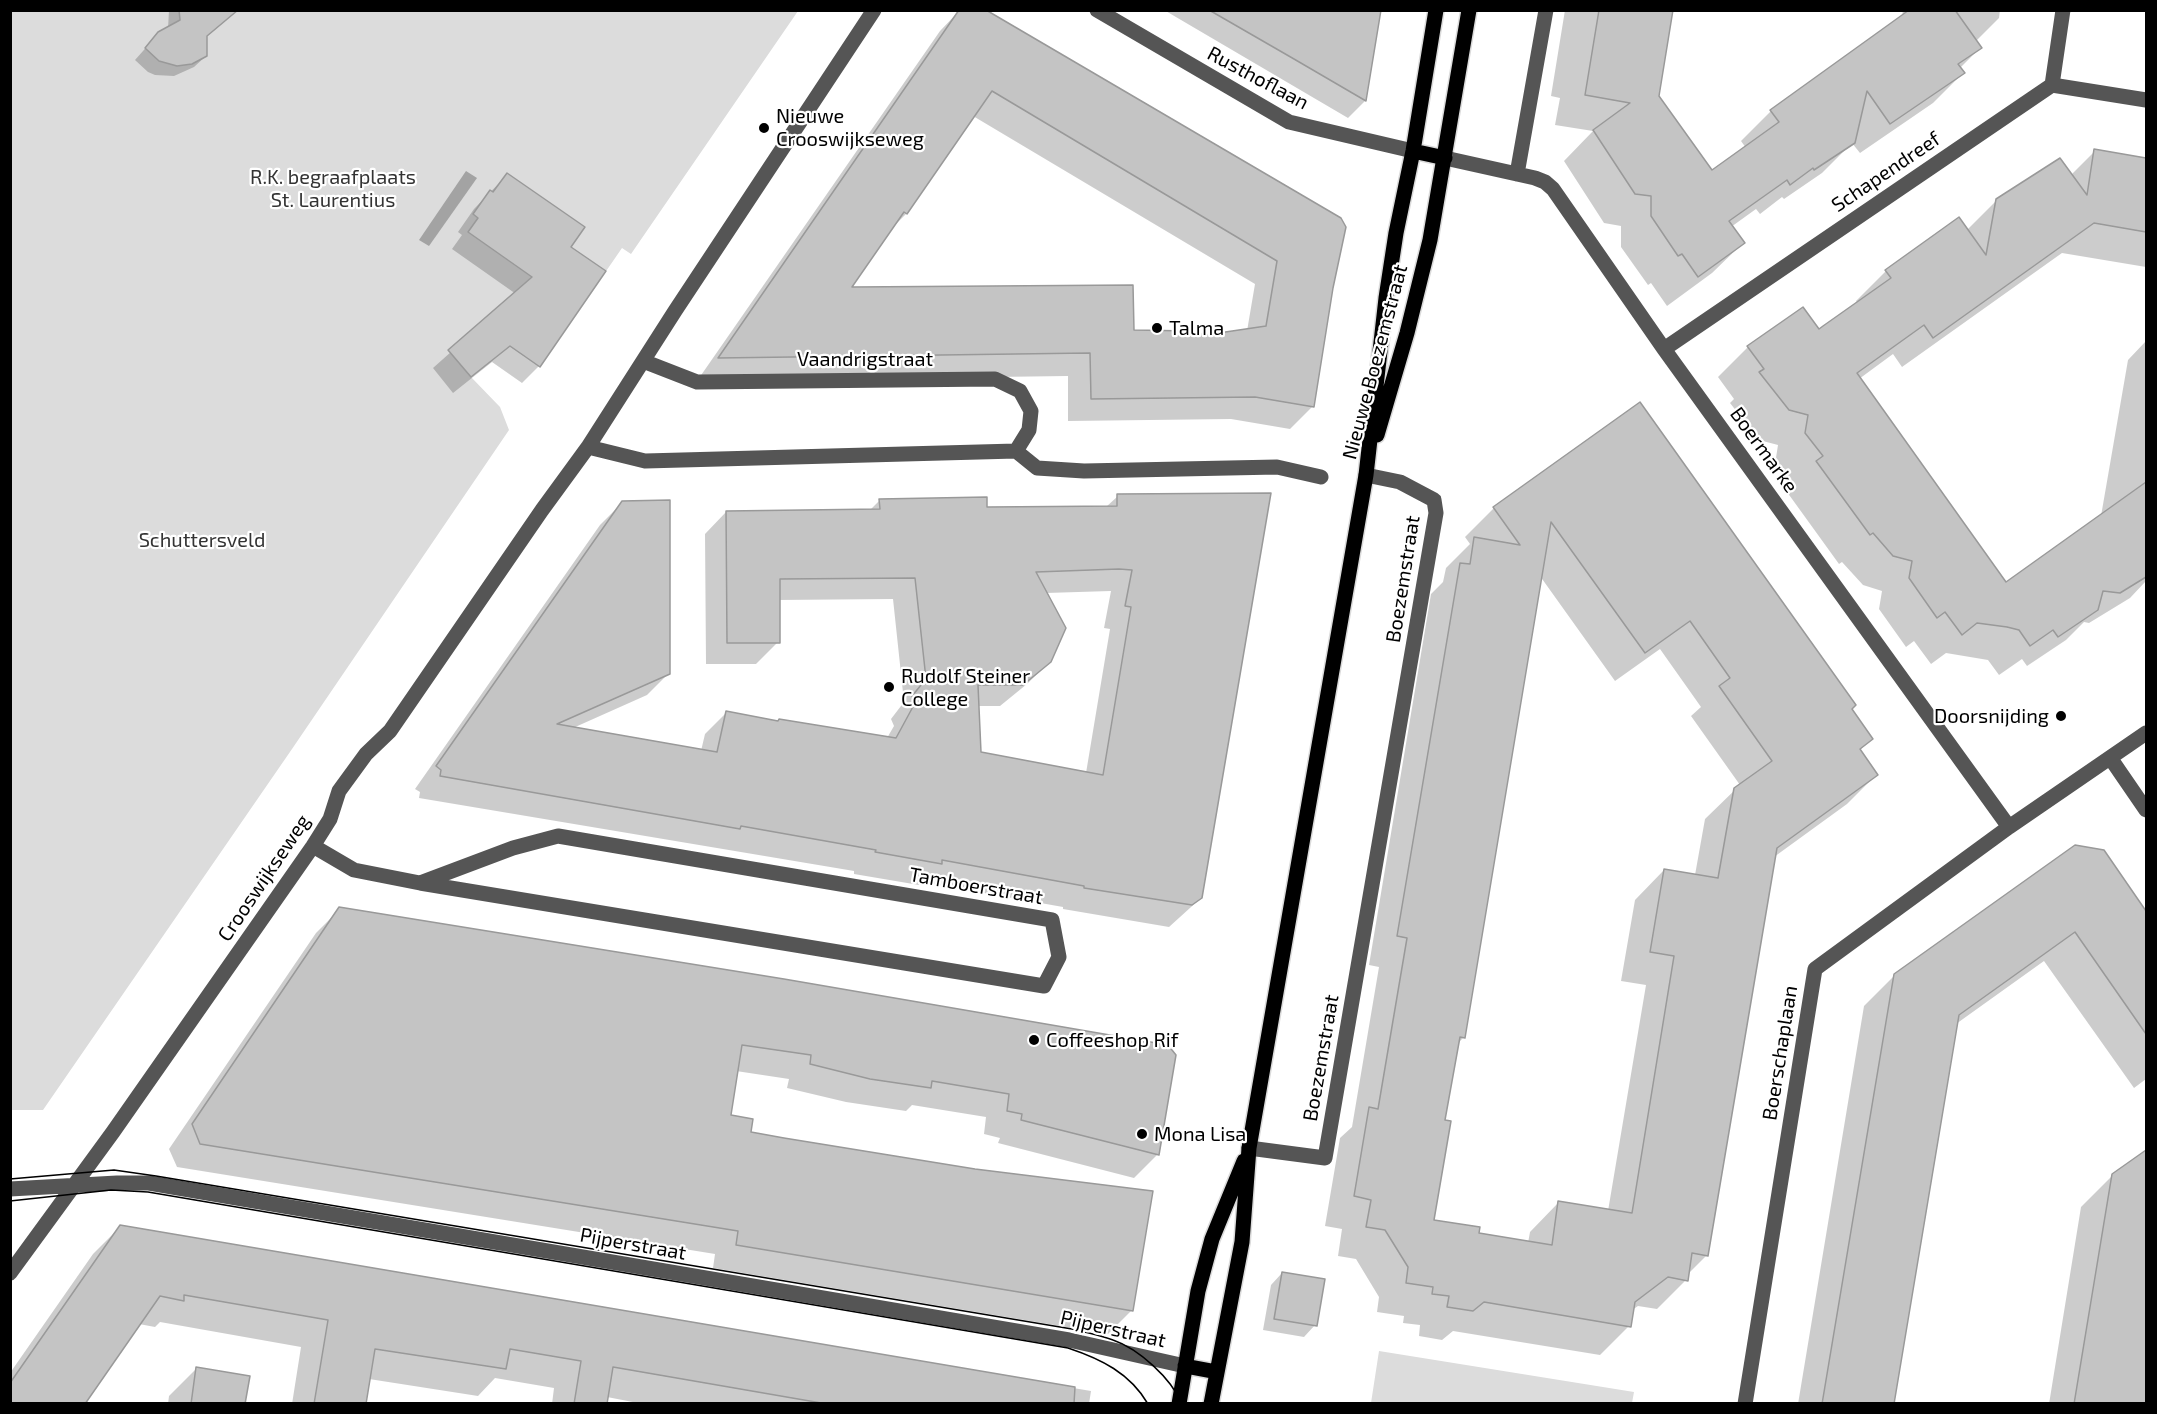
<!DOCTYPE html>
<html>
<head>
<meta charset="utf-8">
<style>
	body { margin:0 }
	#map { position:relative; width:2157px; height:1414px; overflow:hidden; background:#fff; font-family:"Exo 2",sans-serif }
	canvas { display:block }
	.frame { position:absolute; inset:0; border:12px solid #000; pointer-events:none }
</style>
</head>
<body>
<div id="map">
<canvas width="2157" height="1414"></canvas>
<div class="frame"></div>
</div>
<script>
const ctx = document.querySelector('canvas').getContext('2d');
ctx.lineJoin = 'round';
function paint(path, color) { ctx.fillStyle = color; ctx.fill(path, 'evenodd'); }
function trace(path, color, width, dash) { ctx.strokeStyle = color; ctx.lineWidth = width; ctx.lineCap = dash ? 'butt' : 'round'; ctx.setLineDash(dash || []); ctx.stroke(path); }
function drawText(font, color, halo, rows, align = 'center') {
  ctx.font = font + ' "Exo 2",sans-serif'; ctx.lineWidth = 4.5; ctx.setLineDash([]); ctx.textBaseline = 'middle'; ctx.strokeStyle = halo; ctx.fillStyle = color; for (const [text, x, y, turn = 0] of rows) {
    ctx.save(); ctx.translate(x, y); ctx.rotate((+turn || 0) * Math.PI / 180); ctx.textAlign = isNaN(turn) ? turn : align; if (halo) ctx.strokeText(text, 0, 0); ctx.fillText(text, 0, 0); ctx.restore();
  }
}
const green = new Path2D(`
	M10,11H798L631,254L622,248L540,367L509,346L471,377L500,407L509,430L292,749L43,1110H10Z
	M1379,1351L1634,1392L1632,1403H1371Z`);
const water = new Path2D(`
	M466,171L477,178L429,246L419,240Z`);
const shadow = new Path2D(`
	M169,10H232L206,36V56L194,67L174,76L155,75L148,72L135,60L159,33L168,29Z
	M960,10L1332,287L1313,406L1290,429L1231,419L1068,421V376L697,381L940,31ZM973,116L1255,284L1247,331L1205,336L1132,332L849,288L889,231L906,214Z
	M1164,10H1380L1365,101L1348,118Z
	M1565,10H1671L1657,96L1712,172L1746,148L1741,141L1771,111L1902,17L1903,10H2000L1999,18L1975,42L1980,48L1960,68L1963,73L1933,103L1860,153L1852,143L1822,173L1784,199L1782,197L1760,214L1756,209L1731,227L1743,243L1712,273L1667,306L1651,283L1648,285L1621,247V226L1604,223L1564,161L1593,131L1555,125L1560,98L1551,96Z
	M2095,151L2146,160V267L2062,253L1902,367L1893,354L1859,379L2005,584L2101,516L2128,360L2146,341V581L2130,598L2089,623L2084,622L2066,640L2027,666L2022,659L1999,675L1988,660L1946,653L1931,664L1914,641L1906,647L1879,609L1882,591L1863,585L1842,562L1839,564L1787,492L1793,486L1775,464L1778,445L1759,440L1730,403L1734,399L1718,377L1748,347L1818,331L1858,304L1856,301L1886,271L1967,230L1997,200L2071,175Z
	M507,175L568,247L539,366L522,383L492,362L453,393L433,368L516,294L452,249L462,235L458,232L474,209Z
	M1640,405L1871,739L1859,751L1876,775L1847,804L1774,857L1707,1255L1687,1275L1686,1280L1657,1309L1638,1306L1632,1310L1629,1326L1600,1355L1453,1331L1442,1340L1419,1336L1420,1325L1403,1323L1404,1316L1377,1312L1379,1297L1356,1259L1338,1256L1342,1229L1325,1226L1340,1138L1352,1127L1379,967L1369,965L1431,594L1443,582L1446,568L1470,544L1465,537L1494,508ZM1540,576L1615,681L1660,649L1701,707L1691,716L1740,785L1705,819L1695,875L1664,870L1635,900L1621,981L1646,985L1608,1211L1559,1202L1530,1232L1528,1243L1478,1234L1432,1221L1444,1121L1457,1044L1463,1038Z
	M1118,496L1201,898L1169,927L1063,909V907L922,882L919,885L854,874V871L419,798L420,792L415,789L600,525L622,503L669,673L647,695L573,728L701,751L705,734L727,712L777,722L887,738L894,726L891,719L904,702L893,599L778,600V642L756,664H706L705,534L726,512L870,510L880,500L986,509L1106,507ZM1111,591L1104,628L1110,629L1086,773L980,753L977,706H1000L1027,684L1050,661L1046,593Z
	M2103,852L2146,913V1079L2134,1088L2044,961L1956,1024L1893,1404H1798L1864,1006L1895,975Z
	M340,909L1174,1055L1157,1155L1134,1178L998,1143L1000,1138L984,1134L986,1117L912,1105L906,1111L846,1102L787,1088L789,1079L736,1071L729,1117L749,1133L1132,1310L1108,1334L713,1268L715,1254L177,1167L169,1149L316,933Z
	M2146,1152V1392L2145,1404H2049L2081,1207L2112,1176Z
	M120,1227L1091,1391L1089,1404H643L607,1397L606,1404H552L554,1388L495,1378L478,1396L369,1379L364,1404H292L301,1347L160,1322L155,1327L139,1324L10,1404V1373L93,1254Z
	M1282,1273L1315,1325L1304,1337L1263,1330L1271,1285Z
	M197,1368L244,1404H168L169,1396Z`);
const building = new Path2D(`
	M179,10H238L207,36V56L192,64L177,66L159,61L145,48L158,32L180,20Z
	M959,10H986L1341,218L1346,227L1333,288L1314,407L1255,397L1091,399L1090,353L718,358ZM992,91L1277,261L1266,326L1205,335L1189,331L1134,330L1133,285L852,287L904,212L907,214Z
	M1209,10H1381L1366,101L1294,59Z
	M1599,10H1673L1659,96L1712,170L1779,122L1770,110L1909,10H1955L1982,48L1958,64L1965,73L1890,124L1867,91L1855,143L1814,170L1813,168L1790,185L1787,180L1729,221L1745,243L1698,277L1682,254L1678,256L1651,216V196L1635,194L1593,130L1630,103L1585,95Z
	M2094,149L2146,158V232L2094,223L1933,338L1924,325L1857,373L2006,582L2146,482V577L2120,593L2103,591L2098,610L2058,637L2053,630L2030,646L2019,630L2007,627L1977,623L1962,635L1945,612L1937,618L1909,578L1912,561L1893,556L1873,533L1870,535L1816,461L1823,456L1805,433L1808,415L1789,410L1759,372L1764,369L1747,346L1803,307L1819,329L1823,326L1891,278L1885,270L1959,217L1986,255L1996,199L2060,158L2087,195Z
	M507,173L585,227L571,247L606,271L540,367L510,346L471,377L448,350L532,277L468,232L478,218L473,214L490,190L493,192Z
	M1640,402L1856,705L1852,709L1873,739L1860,749L1878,775L1777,848L1708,1256L1692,1253L1688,1281L1668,1277L1635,1302L1631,1327L1484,1302L1473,1311L1447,1307L1449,1296L1432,1294L1433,1287L1406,1283L1408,1267L1385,1230L1366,1227L1371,1200L1354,1196L1369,1107L1378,1109L1407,938L1397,936L1460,563L1470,564L1474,537L1520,545L1493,507ZM1551,522L1645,653L1690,621L1730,678L1719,686L1772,761L1734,788L1718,878L1664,869L1650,952L1674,956L1632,1213L1558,1201L1552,1245L1479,1233L1480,1227L1434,1220L1451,1121L1445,1120L1460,1037L1465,1038Z
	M1271,493L1202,898L1192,905L1084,888V886L942,860V864L875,852L876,850L741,826L740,829L440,776L441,770L436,766L622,501L670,500V674L557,724L717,752L726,711L778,721L779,719L896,738L915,703L912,696L926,679L915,578L780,579V643H727L726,511L880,509L879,499L987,497V507L1117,506V494ZM1119,569L1132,570L1125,606L1131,607L1103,775L981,752L978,685H1023L1051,662L1066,628L1036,572Z
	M2075,845L2104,850L2146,911V1034L2075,932L1959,1015L1894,1404H1822L1894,974Z
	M339,907L784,979L1168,1045L1176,1055L1159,1155L1021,1120L1022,1114L1007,1111L1009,1094L932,1081L931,1088L870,1079L810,1064L811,1055L742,1045L731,1115L753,1119L751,1132L784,1138L975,1169L1153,1191L1133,1311L736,1245L738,1231L200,1144L192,1124Z
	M2146,1150V1404H2074L2112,1174Z
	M120,1225L1075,1387L1074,1404H827L613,1367L607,1404H574L581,1361L510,1349L506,1369L375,1349L366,1404H314L328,1320L184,1295V1301L160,1296L85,1404H10V1383Z
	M1282,1272L1325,1279L1317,1326L1274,1319Z
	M196,1367L250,1376L245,1404H191Z`);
const minor = new Path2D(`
	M1097,10L1289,122L1413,151
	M2052,85L2063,10
	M1445,158L1535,178L1545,182L1553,189L1664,349L2009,827
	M1517,174L1546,10
	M1664,349L2052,85L2146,100
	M643,361L697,382L995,379L1020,391L1031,411L1029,430L1016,451
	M588,447L645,461L1016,451L1037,468L1084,471L1277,467L1321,477
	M2111,759L2146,810
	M313,846L354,870L420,883L1044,986L1059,957L1052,920L558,836L513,848L420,883
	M1249,1148L1325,1158L1436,513L1434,500L1400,482L1366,475
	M10,1189L117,1183H149L1069,1340L1185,1366
	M10,1273L113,1132L313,846L330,819L339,791L366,754L390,731L542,510L588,447L675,311L874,10
	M1745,1404L1815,969L2009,827L2146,733`);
const major = new Path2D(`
	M1413,151L1445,158
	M1377,435L1407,333L1430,240L1469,10
	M1185,1366L1217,1372
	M1179,1404L1198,1291L1212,1239L1244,1161
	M1211,1404L1242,1242L1249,1148L1366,475L1386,298L1396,233L1413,151L1436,10`);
const tram = new Path2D(`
	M10,1179L114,1170L156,1176L1072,1329C1085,1332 1100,1335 1113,1340C1139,1349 1171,1378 1182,1404
	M10,1201L111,1190L148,1192L1068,1348C1101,1359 1130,1373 1148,1404`);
const markers = [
	[764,128,6,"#000"],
	[1157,328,6,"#000"],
	[889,687,6,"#000"],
	[2061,716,6,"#000"],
	[1034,1040,6,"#000"],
	[1142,1134,6,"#000"]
];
const streetNames = [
	["Rusthoflaan",1258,78,28],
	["Schapendreef",1886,172,-34],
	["Vaandrigstraat",865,359],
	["Nieuwe Boezemstraat",1375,362,-75],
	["Boermarke",1764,450,54],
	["Boezemstraat",1403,579,-81],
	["Crooswijkseweg",264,878,-56],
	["Tamboerstraat",976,886,10],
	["Boerschaplaan",1780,1053,-81],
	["Boezemstraat",1321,1058,-80],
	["Pijperstraat",633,1244,10],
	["Pijperstraat",1113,1329,13]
];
const poiNames = [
	["Nieuwe",776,116],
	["Crooswijkseweg",776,139],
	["Talma",1169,328],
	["Rudolf Steiner",901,676],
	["College",901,699],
	["Doorsnijding",2049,716,"right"],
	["Coffeeshop Rif",1046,1040],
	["Mona Lisa",1154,1134]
];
const parkNames = [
	["R.K. begraafplaats",333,177],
	["St. Laurentius",333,200],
	["Schuttersveld",202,540]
];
paint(green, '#dcdcdc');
paint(water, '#a3a3a3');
paint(shadow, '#0003');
paint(building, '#c4c4c4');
trace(building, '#999', 1.5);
trace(major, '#dbdbdb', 18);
trace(minor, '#555', 15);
trace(major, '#000', 15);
trace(tram, '#000', 1.5);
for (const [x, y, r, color] of markers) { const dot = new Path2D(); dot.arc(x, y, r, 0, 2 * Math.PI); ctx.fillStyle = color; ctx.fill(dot); trace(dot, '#fff', 2); }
drawText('20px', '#000', '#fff', streetNames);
drawText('20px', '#000', '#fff', poiNames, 'left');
drawText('20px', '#333', '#fff', parkNames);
</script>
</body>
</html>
